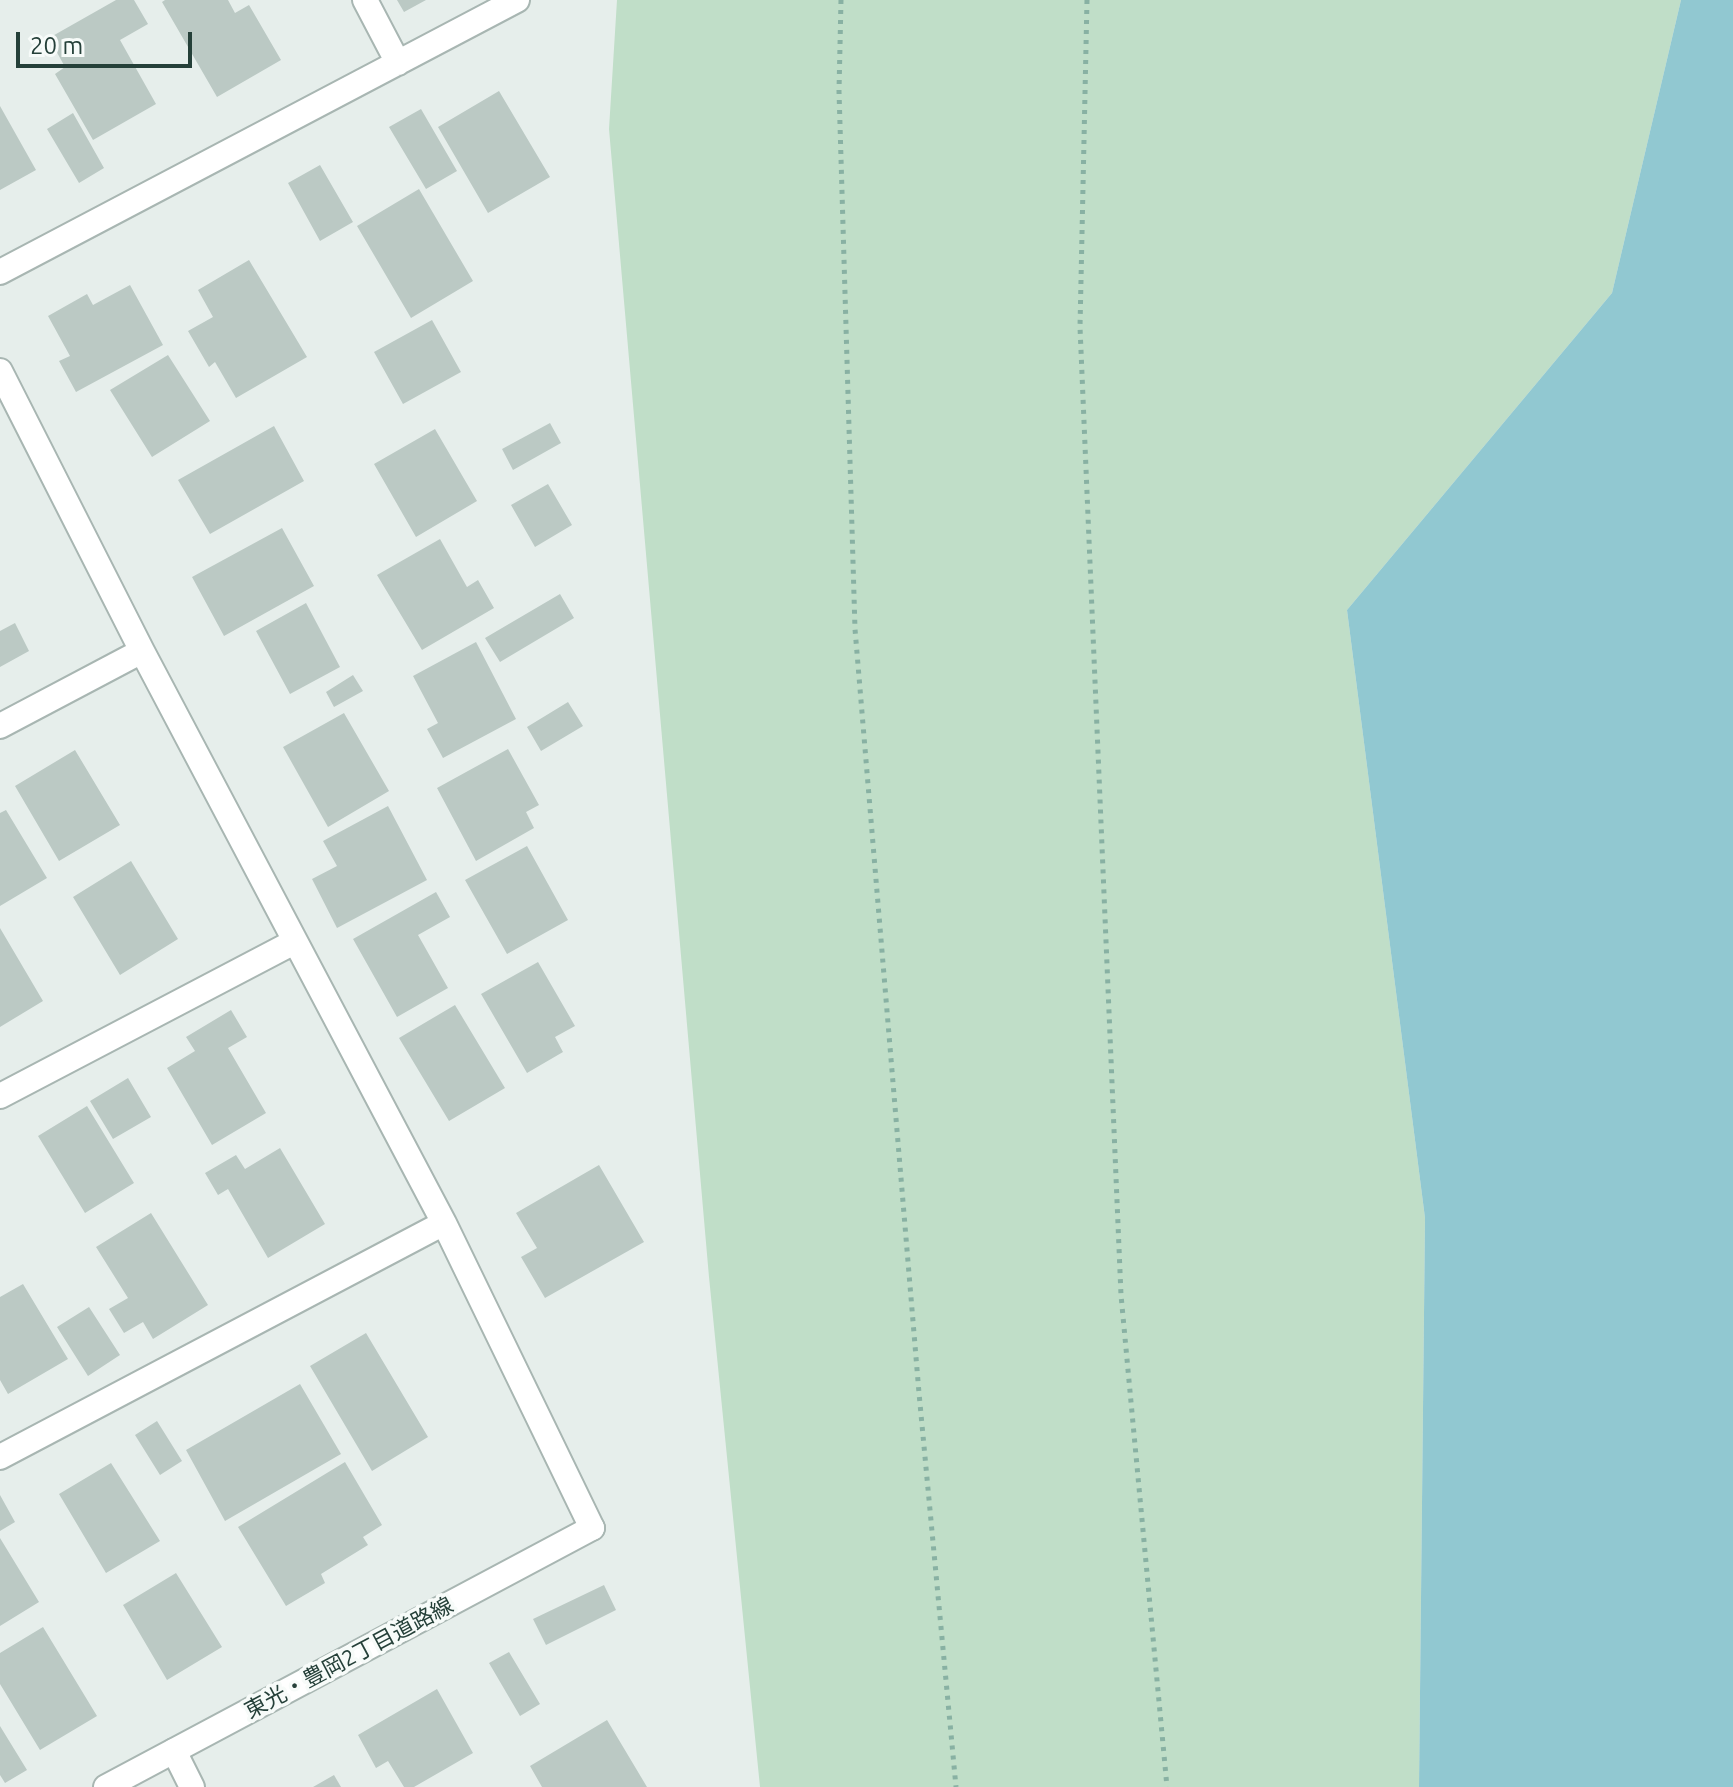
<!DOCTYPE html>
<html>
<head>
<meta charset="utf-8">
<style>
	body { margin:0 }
	#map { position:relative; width:1733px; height:1787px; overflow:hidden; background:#e6eeeb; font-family:Ubuntu,sans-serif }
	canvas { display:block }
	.scale { position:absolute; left:16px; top:32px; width:176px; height:36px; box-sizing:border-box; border:4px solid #254039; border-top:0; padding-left:10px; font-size:24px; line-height:28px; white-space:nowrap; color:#254039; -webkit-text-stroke:6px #f7fbf9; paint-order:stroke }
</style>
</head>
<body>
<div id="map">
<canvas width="1733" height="1787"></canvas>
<div class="scale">20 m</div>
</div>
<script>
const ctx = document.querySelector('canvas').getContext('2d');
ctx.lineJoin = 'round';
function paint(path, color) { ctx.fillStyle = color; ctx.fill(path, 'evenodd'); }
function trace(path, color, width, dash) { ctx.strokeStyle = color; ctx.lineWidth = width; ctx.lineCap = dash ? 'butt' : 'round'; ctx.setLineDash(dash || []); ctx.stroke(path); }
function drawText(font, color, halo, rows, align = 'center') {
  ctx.font = font + ' Ubuntu,"Noto Sans JP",sans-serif'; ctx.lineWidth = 7; ctx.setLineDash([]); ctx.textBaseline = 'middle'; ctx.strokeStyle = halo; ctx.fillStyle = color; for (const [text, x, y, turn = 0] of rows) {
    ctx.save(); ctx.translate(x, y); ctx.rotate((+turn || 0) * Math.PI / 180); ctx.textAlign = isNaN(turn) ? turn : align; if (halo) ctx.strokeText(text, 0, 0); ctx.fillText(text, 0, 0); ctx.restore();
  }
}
const green = new Path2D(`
	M617,0H1681L1612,293L1347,610L1425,1218L1419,1787H760L709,1277L609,129Z`);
const water = new Path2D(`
	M1681,0H1733V1787H1419L1425,1218L1347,610L1612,293Z`);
const building = new Path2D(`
	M116,0H134L148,24L120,40L156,104L93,140L55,74L65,67L49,38Z
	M165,0H228L235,13L249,5L281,60L217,97L162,2Z
	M397,0H426L404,12Z
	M499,91L550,177L488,213L438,127Z
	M0,106L36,170L0,190Z
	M421,109L457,171L426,189L389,127Z
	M73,113L104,168L79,183L47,129Z
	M320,165L353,222L320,241L288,183Z
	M419,189L473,281L411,318L357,226Z
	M249,260L307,357L236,398L215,362L209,367L188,331L213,317L198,290Z
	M130,285L163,345L76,392L59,361L70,356L48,316L87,294L93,305Z
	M432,320L461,372L403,404L374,352Z
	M168,355L210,421L152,457L110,390Z
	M550,423L561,443L513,470L502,449Z
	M274,426L304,481L210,534L178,480Z
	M435,429L477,501L416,537L374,464Z
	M548,484L572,525L535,547L511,505Z
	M282,528L314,586L224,636L192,577Z
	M440,539L467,587L478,580L494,608L422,650L377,575Z
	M560,594L574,618L500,662L485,638Z
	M306,603L340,667L290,694L256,631Z
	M15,623L29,651L0,667V631Z
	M476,642L516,719L443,758L427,729L438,723L413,676Z
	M353,675L363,691L334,707L326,692Z
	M568,702L583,726L541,751L527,727Z
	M344,713L389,791L328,827L283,747Z
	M508,749L539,805L526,812L534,828L476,861L437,788Z
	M75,750L120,825L59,861L15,786Z
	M388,806L427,880L337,928L312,879L337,866L323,841Z
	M6,810L47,878L0,906V813Z
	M527,846L568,920L507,954L465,880Z
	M131,861L178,939L120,975L73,897Z
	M436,892L450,917L418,935L448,988L397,1017L353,939Z
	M0,928L43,1001L0,1027Z
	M538,962L575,1026L555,1037L563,1052L527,1073L481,994Z
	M455,1005L505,1088L449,1121L399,1038Z
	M231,1010L247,1037L228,1048L266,1113L212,1145L167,1068L195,1051L186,1037Z
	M128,1078L151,1117L113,1139L90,1101Z
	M87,1106L134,1183L85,1213L38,1136Z
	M280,1148L325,1224L268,1258L228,1189L218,1195L205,1173L236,1155L245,1169Z
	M599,1165L644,1242L545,1298L521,1257L537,1248L516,1213Z
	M151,1213L208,1305L153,1339L143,1322L124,1333L109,1309L128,1298L96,1247Z
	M23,1284L68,1359L8,1394L0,1380V1297Z
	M89,1307L120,1355L88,1376L57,1327Z
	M366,1333L428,1437L372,1471L310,1366Z
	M300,1384L341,1454L225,1521L186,1450Z
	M157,1421L182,1461L160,1475L135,1435Z
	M345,1462L382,1525L363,1537L368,1545L321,1574L325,1583L286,1606L238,1527Z
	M111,1463L160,1541L106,1573L59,1494Z
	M0,1495L15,1522L0,1531Z
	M0,1538L39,1602L0,1626Z
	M176,1573L222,1647L167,1680L123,1605Z
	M604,1585L616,1610L546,1645L533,1619Z
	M43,1627L97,1716L40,1750L0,1684V1653Z
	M509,1652L540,1704L520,1716L489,1663Z
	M437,1689L473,1753L414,1787H404L388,1761L376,1768L358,1735Z
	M607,1720L647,1787H542L530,1766Z
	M0,1726L27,1770L5,1783L0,1775Z
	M334,1775L341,1787H313Z`);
const path = new Path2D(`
	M841,0L839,91L855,629L919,1393L956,1787
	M1087,0L1080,327L1121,1295L1167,1787`);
const minor = new Path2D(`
	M365,0L398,63
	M0,272L517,0
	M0,371L142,651L444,1223L592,1528
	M0,726L142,651
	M0,1096L294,942
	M0,1457L444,1223
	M174,1751L192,1787`);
const tertiary = new Path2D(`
	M106,1787L592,1528`);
const streetNames = [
	["東光・豊岡2丁目道路線",349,1658,-28]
];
paint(green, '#c0dec8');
paint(water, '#91c8d1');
paint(building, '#bbc9c4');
trace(minor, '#a8b6b2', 28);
trace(tertiary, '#a8b6b2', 28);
trace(path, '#88b1a3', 5, [4, 6]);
trace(minor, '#fff', 24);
trace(tertiary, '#fff', 24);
drawText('22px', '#254039', '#f7fbf9', streetNames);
</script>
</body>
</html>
